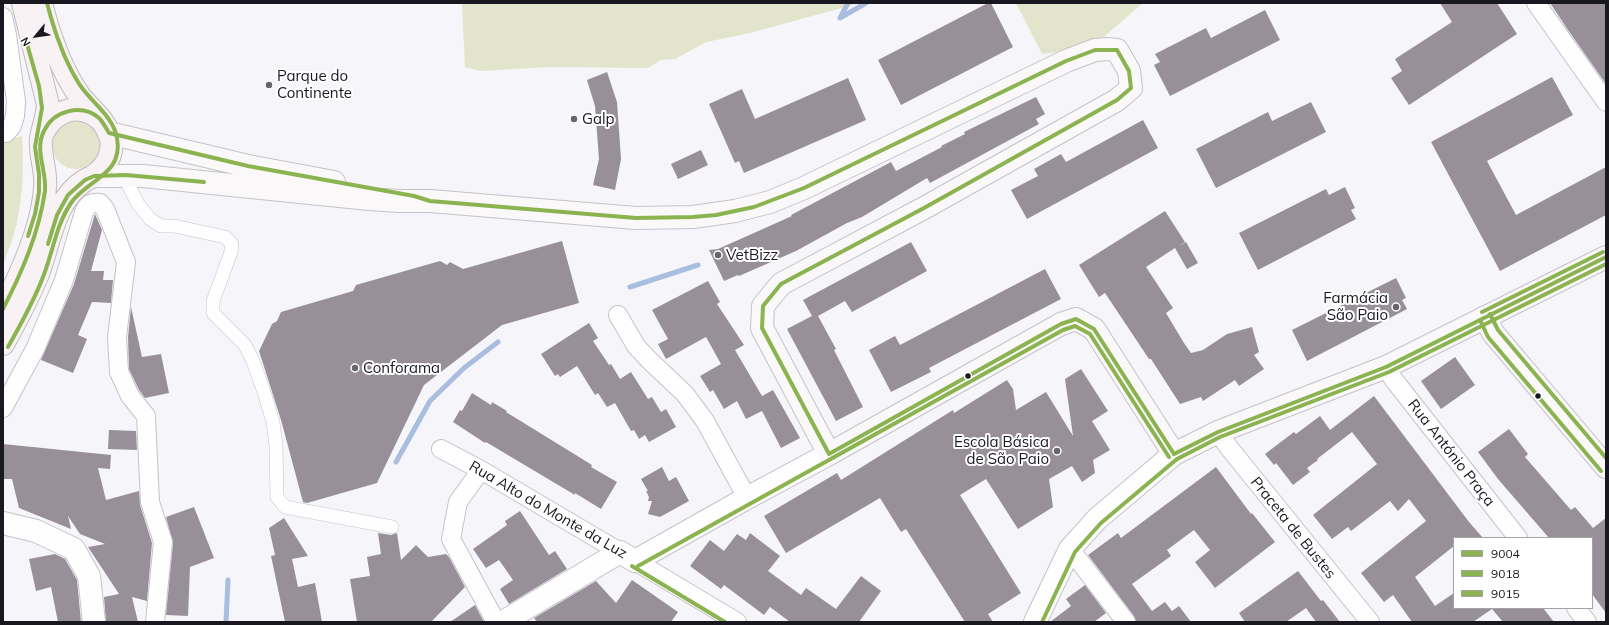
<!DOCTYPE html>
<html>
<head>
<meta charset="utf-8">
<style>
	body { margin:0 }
	#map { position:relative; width:1609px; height:625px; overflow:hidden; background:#f5f5fa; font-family:Mulish,sans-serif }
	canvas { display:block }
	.frame { position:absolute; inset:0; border:4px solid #191820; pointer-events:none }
	.legend { position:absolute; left:1453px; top:537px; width:140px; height:72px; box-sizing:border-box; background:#fff; border:1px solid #a3a3a6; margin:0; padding:5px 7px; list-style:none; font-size:12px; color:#191820 }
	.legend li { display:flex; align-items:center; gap:8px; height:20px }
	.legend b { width:20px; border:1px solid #a3a3a6 }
	.north { position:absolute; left:16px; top:16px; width:40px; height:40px; -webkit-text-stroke:3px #fff; paint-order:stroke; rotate:241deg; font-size:11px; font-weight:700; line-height:16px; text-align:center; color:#191820 }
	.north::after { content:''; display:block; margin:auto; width:14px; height:18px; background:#191820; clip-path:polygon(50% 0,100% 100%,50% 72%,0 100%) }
</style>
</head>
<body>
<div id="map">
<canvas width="1609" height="625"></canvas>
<div class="frame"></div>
<ul class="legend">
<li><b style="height:5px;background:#8bb350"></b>9004</li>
<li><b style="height:5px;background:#8bb350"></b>9018</li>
<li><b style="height:5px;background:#8bb350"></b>9015</li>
</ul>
<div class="north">N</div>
</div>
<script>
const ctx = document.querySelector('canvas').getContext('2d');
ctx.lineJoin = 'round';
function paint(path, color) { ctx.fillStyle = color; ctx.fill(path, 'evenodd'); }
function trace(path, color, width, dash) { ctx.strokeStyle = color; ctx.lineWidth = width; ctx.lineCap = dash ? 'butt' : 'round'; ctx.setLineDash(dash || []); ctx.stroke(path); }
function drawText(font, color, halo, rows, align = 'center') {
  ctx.font = font + ' Mulish,sans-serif'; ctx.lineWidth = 4; ctx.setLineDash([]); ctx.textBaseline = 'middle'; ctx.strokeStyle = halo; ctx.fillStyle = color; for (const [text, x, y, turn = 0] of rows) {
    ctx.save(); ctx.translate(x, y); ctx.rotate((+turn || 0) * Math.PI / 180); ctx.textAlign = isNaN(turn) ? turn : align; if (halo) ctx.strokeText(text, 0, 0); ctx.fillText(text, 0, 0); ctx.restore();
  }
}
const green = new Path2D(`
	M462,3H860L750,33L706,42L675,59L661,60L648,68L549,67L481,71L465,67Z
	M1016,3H1143L1091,48L1042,54Z
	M52 145a24 24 0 1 1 48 0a24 24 0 1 1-48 0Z
	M22,136C24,165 23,194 17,222C14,237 7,252 3,266V141Z`);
const stream = new Path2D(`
	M840,18L866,3
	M840,18L848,3
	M630,287L698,265
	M396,462L430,401L464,368L498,342
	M226,622L228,580`);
const building = new Path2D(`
	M988,3H991L1013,47L901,105L878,60Z
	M1440,3H1497L1517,34L1409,105L1391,78L1402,71L1395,59L1452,22Z
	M1550,3H1606V84L1568,30Z
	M1265,10L1280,40L1170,96L1154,65L1160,62L1155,54L1206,28L1211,38Z
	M607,72L617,102L621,159L615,190L593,185L599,159L595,106L587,80Z
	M1552,77L1573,115L1487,161L1516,215L1606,167V215L1500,271L1431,142Z
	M848,78L866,120L744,173L739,161L735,163L709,104L742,89L755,119Z
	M1036,97L1045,114L1036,119L1039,124L930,183L927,178L862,217L847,223L796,251L739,276L738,275L724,281L709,250L718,249L792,216L791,215L891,162L896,171L942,147L941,146L965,134L964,132Z
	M1311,102L1326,132L1216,188L1196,149L1268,112L1272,121Z
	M1143,120L1158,148L1027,219L1011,190L1038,176L1034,169L1061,154L1066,162Z
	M701,150L708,165L678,179L671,164Z
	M1345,187L1355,208L1351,210L1356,219L1258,270L1239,233L1326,189L1329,195Z
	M1165,211L1185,242L1179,246L1186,242L1198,263L1187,269L1175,248L1146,267L1173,308L1166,313L1184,343L1191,353L1203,350L1227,334L1252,327L1259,352L1254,355L1264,369L1239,386L1235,380L1203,401L1201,397L1180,404L1151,359H1149L1105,293L1099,297L1079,265Z
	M95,214L102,230L91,271H104L103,280H113L111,303L92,302L78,335L87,339L73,373L41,360L74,284Z
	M562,241L579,303L502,325L424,385L377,483L307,503L303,502L281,420L259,351L272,324L277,321L281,312L353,291L356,285L440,261L447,265L450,262L463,269Z
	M911,242L927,271L852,312L845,301L818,316L836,349L834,350L863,407L836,421L787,329L812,316L803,300Z
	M1045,269L1061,299L929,368L931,372L891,392L869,350L895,336L900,345Z
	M1396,278L1406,298L1402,300L1407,309L1307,361L1292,330Z
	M708,281L720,302L717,304L744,345L735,350L762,396L773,390L800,438L781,448L762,411L746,419L737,401L724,409L713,390L710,392L700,376L721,364L706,337L666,359L658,344L668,339L652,310Z
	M131,307L142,357L161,354L169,393L145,398L139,390L129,369L128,337Z
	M589,323L598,338L593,341L609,365L611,364L620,379L631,372L648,399L652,397L661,412L666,409L676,427L649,442L645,435L639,439L634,430L631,431L615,403L607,407L598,393L595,395L577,366L560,377L558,374L555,376L541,354Z
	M1455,357L1475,385L1441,409L1421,381Z
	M1081,369L1108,411L1092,421L1110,450L1093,460L1095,473L1082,482L1072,466L1049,479L1053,507L1018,529L986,479L960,495L1021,593L988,614L993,622H965L906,529L901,532L880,498L786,553L764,516L837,473L841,480L953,410L954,413L1007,380L1013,389L1016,410L1046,392L1073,436L1065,379Z
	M472,393L491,405L492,402L507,411L506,412L592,465L591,467L617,482L601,509L575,493V495L486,442L485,443L453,422L460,410L462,411Z
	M1374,396L1469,522L1483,538H1454V546L1415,577L1435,606L1454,593V608H1543L1554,622H1503L1492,609L1473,622H1412L1393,595L1384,602L1361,573L1426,521L1409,499L1398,511L1390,501L1351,531L1348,527L1332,539L1313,515L1377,464L1352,432L1317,459L1318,460L1307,468L1310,472L1293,485L1276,463L1274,465L1265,454L1294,432L1296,434L1320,416L1330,430Z
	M1509,429L1528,454L1525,457L1571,510L1575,507L1593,528L1606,518V613L1592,594V538H1549L1498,479L1478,452Z
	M109,430L136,431L137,450L108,449Z
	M3,444L111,455L110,469L98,468L106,500L139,491L140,505L152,543L147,601L132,597L138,622H106L104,597L119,594L88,547L105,544L80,534L68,516L71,529L19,508L12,479H3Z
	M662,467L669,481L676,477L689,501L660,517L648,514L652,501H648L649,497L646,491H648L641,479Z
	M1216,467L1251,514L1252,513L1275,542L1215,588L1195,562L1210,550L1194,530L1167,550L1171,556L1132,584L1152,611L1165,602L1172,611L1179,606L1191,622H1136L1134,616L1088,555L1118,533L1121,538Z
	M194,507L214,558L190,567L188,616L166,615L173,543L166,517Z
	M520,511L549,555L555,551L567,569L509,604L500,589L513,580L499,560L486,568L473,549L507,525L505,521Z
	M284,518L308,556L292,559L298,587L315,583L322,622H285L271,556L275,555L269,528Z
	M378,533L391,535L397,533L401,560L416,545L428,557L446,554L449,557L465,587L431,622H357L350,579L370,576L367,557L381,554Z
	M750,533L780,556L768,571L801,595L806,588L836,609L861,576L881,591L859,622H790L770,607L764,615L724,585L721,589L690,566L710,540L724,551L737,534L746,540Z
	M55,554L65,559L77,580L81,622H58L51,587L36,591L29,559Z
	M1298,571L1321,601L1323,600L1340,622H1316L1306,608L1286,622H1245L1239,613Z
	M632,580L678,612L671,622H537L534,618L596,581L616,603Z
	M1085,585L1106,613L1094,622H1050L1071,606L1066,599Z
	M475,605L484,622H450Z`);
const pedestrian = new Path2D(`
	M128,175L129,186L138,204L150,219L161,226H174L225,237L232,244L231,252L213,301V313L245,345L253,361L264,392L273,422L276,446L277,497L285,507L392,527`);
const minor = new Path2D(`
	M1536,3L1606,102
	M3,17L7,35L16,101L15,116L12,126L6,133
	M618,315L636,346L649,360L685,394L705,421L747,498
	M1386,367L1394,380L1518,538
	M3,408L35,349L64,280L84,212C88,204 91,202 100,203L105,209L126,262L117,337L119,372L130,396L146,416L150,502L163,542L155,622
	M1218,432L1230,449L1370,622
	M441,449L481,470L620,552
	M481,470L458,502L451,539L496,622
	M1070,549L1126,622
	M635,561L737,622
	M1576,608L1587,622`);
const tertiary = new Path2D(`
	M3,523L36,531L74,549L89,576L94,622
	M503,622L620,552L635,561L747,498L829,454
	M1035,622L1070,549L1097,519L1174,454`);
const secondary = new Path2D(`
	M109,133L248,166L334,182
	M94,176H143L369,199L399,201H430L636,218L693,217L735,211L770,202L804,188L1066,61L1095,50L1108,49L1117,50L1129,71L1131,88L1117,100L924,208L781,284L763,306L762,328L829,454L1061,324L1076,319L1094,329L1174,454L1218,432L1386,367L1606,257
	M1485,317L1493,333L1606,467`);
const primary = new Path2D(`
	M43,133C54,110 79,101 100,119
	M3,309C21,274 43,227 45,187C47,171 39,155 41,138C43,127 47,117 48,105L23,3
	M3,344C16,321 28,298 38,274C50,242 54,200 84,181C88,178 92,178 95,175C108,166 116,148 109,133C103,118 88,107 79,95C60,68 49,35 41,3`);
const bus1 = new Path2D(`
	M48,244L57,215L68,195L85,180L94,176L126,175L204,182
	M3,309C22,272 39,233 45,191C47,171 34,150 44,131C53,111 81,103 99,118C103,122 106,128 109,133L248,166L414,196L430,201L636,218L693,217L716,215L754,207L804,188L1066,61L1095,50H1117
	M829,454L762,328L763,306L781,284L924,208L1117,100L1131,88L1129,71L1117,50
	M829,454L1061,324L1076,319L1094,329L1174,454
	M1174,454L1218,432L1386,367L1606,257`);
const bus2 = new Path2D(`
	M27,44L39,86L42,108L35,147L39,174V192L35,214L28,236
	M1480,320L1488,337L1601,471
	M8,347C21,324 34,301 43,277C53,252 56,225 71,203C86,180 124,175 117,138C113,115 89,101 78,82C63,58 54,30 47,3
	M632,566L725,622
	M638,566L1063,330L1075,326L1090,334L1169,457
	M1042,622L1075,552L1101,523L1177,459L1220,437L1389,372L1606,264`);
const bus3 = new Path2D(`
	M1482,312L1603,252
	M1490,314L1498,330L1606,458`);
const markers = [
	[269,85,4,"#66656c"],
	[574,119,4,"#66656c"],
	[718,255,4,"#66656c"],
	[1396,307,4,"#66656c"],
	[355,368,4,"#66656c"],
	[968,376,3.5,"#191820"],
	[1538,396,3.5,"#191820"],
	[1057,451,4,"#66656c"]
];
const poiNames = [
	["Parque do",277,76],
	["Continente",277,93],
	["Galp",582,119],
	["VetBizz",726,255],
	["Farmácia",1388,298,"right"],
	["São Paio",1388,315,"right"],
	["Conforama",363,368],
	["Escola Básica",1049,442,"right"],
	["de São Paio",1049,459,"right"]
];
const streetNames = [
	["Rua António Praça",1451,453,52],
	["Rua Alto do Monte da Luz",548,510,30],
	["Praceta de Bustes",1293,528,51]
];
paint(green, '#e2e4cb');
trace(stream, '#a9bedf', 5);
paint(building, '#989099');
trace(pedestrian, '#c4c3c8', 14);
trace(minor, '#c4c3c8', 20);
trace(tertiary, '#c4c3c8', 24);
trace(secondary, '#c4c3c8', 24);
trace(primary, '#c3babf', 24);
trace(pedestrian, '#fefefe', 13);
trace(minor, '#fefefe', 18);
trace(tertiary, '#fefefe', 22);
trace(secondary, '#faf8f9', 22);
trace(primary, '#f8f2f4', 22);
trace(bus1, '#8bb350', 4);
trace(bus2, '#8bb350', 4);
trace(bus3, '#8bb350', 4);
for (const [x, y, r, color] of markers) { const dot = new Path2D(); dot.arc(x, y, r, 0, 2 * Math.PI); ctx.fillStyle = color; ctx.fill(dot); trace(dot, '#fff', 1.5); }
drawText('15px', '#191820', '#fff', poiNames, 'left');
drawText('15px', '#191820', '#fff', streetNames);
</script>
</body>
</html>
